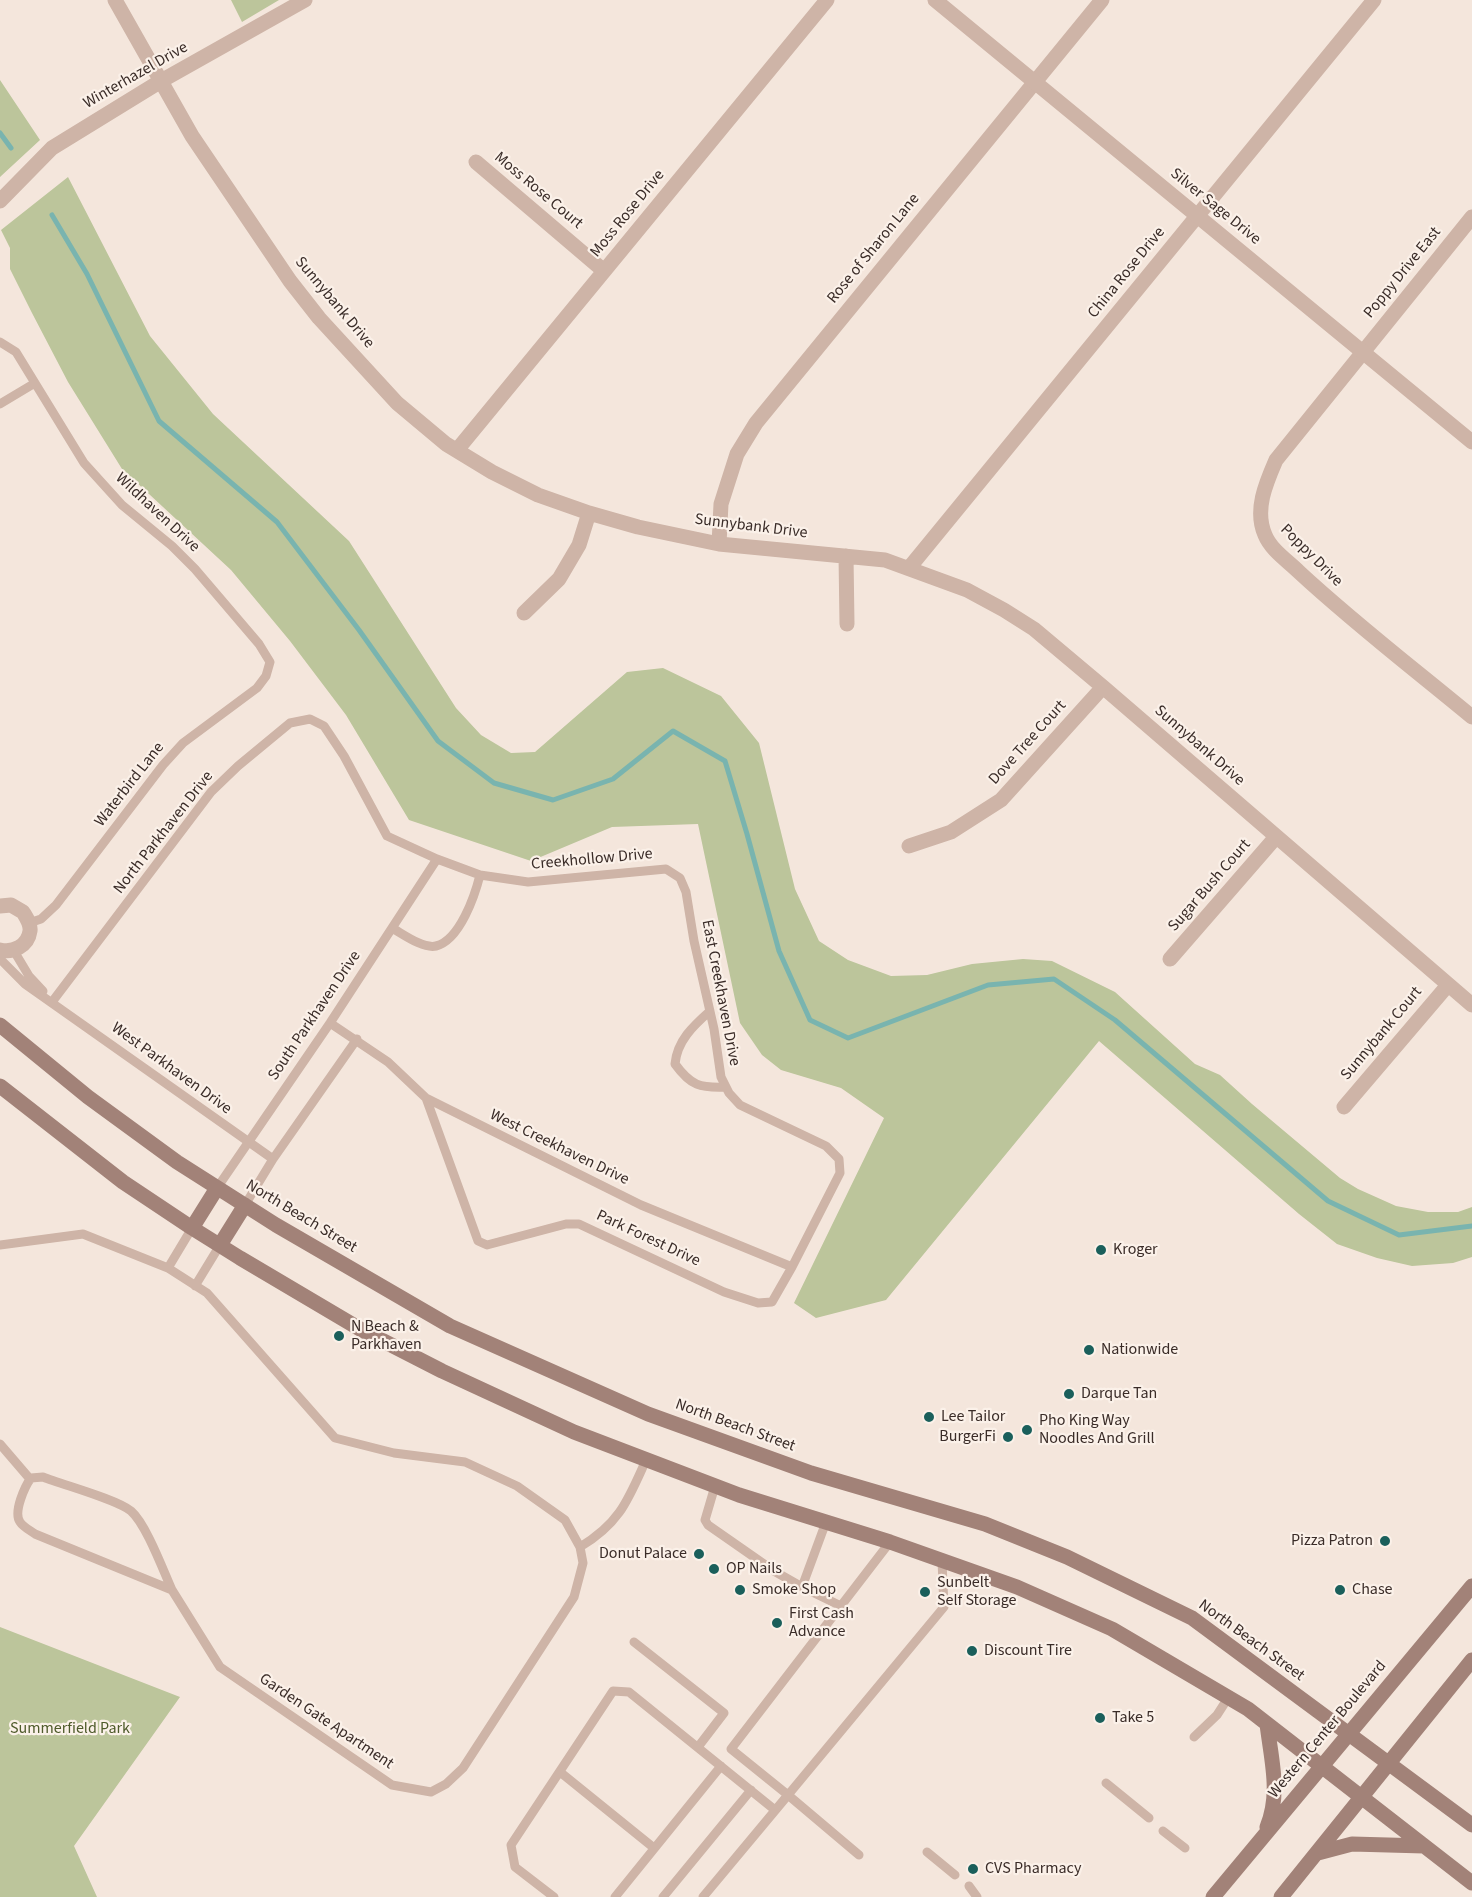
<!DOCTYPE html>
<html>
<head>
<meta charset="utf-8">
<style>
	body { margin:0 }
	canvas { display:block; background:#f4e6dc }
</style>
</head>
<body>
<canvas width="1472" height="1897"></canvas>
<script>
const ctx = document.querySelector('canvas').getContext('2d');
ctx.lineJoin = 'round';
function paint(path, color) { ctx.fillStyle = color; ctx.fill(path, 'evenodd'); }
function trace(path, color, width, dash) { ctx.strokeStyle = color; ctx.lineWidth = width; ctx.lineCap = dash ? 'butt' : 'round'; ctx.setLineDash(dash || []); ctx.stroke(path); }
function drawText(font, color, halo, rows, align = 'center') {
  ctx.font = font + ' "Source Sans 3",sans-serif'; ctx.lineWidth = 4.5; ctx.setLineDash([]); ctx.textBaseline = 'middle'; ctx.strokeStyle = halo; ctx.fillStyle = color; for (const [text, x, y, turn = 0] of rows) {
    ctx.save(); ctx.translate(x, y); ctx.rotate((+turn || 0) * Math.PI / 180); ctx.textAlign = isNaN(turn) ? turn : align; if (halo) ctx.strokeText(text, 0, 0); ctx.fillText(text, 0, 0); ctx.restore();
  }
}
const green = new Path2D(`
	M231,0H279L242,22Z
	M0,80L40,140L0,177Z
	M68,177L150,336L213,414L349,541L456,708L481,735L511,753L535,752L627,672L663,668L721,696L759,743L795,889L819,941L848,960L891,976L927,975L972,964L1023,959L1052,961L1115,992L1195,1064L1220,1075L1252,1104L1340,1178L1358,1189L1396,1206L1428,1212H1458L1472,1207V1257L1453,1263L1412,1266L1377,1258L1337,1244L1299,1214L1099,1041L886,1300L816,1318L794,1303L884,1118L841,1088L781,1070L762,1055L740,1023L698,824L612,827L531,861L409,820L346,715L290,641L231,570L122,469L68,382L32,313L10,269V248L1,230Z
	M0,1627L180,1697L74,1846L97,1897H0Z`);
const stream = new Path2D(`
	M0,133L11,148
	M52,215L87,274L159,421L277,522L359,630L438,741L494,783L553,800L613,779L673,731L725,761L747,834L779,951L810,1020L848,1038L988,985L1054,979L1115,1020L1328,1201L1399,1235L1472,1226`);
const service = new Path2D(`
	M0,342L16,352L84,463L122,505L172,546L195,569L259,644L270,662L266,676L257,688L183,743L163,765L56,905L41,919L29,923
	M0,404L35,383
	M392,928C403,934 423,949 436,946C460,940 475,895 480,875
	M14,951L29,976L43,991
	M0,959L25,984L273,1159
	M52,1002L211,792L238,766L290,723L310,719L324,726L344,756L387,836L437,859L480,875L528,882L666,869L680,878L686,892L694,941L714,1029L721,1077L729,1093L740,1105L826,1146L839,1159L840,1173L792,1267L772,1302L758,1303L724,1292L579,1224H566L487,1245L478,1241L426,1098
	M710,1011C693,1026 677,1041 675,1064C691,1086 700,1088 726,1087
	M330,1023L388,1062L426,1098L641,1205L792,1267
	M217,1188L330,1023L437,859
	M245,1205L273,1159L357,1039
	M0,1245L83,1234L168,1268L207,1293L335,1438L394,1453L465,1462L517,1486L565,1520L580,1547L583,1563L574,1597L463,1768L446,1784L431,1792L392,1785L220,1667L172,1590
	M168,1268L192,1228
	M195,1286L220,1245
	M0,1444L30,1479
	M43,1477C63,1485 116,1499 131,1511C146,1524 163,1570 172,1590L35,1534C31,1531 23,1527 20,1522C13,1512 25,1486 31,1478Z
	M715,1486L705,1520L708,1525L774,1571L802,1587
	M826,1522L802,1587L841,1606
	M580,1547C620,1523 628,1500 646,1460
	M634,1642L724,1713L698,1747
	M1194,1737L1217,1715L1228,1698
	M560,1772L654,1848
	M1106,1783L1149,1818
	M1163,1831L1185,1848
	M927,1852L955,1875
	M859,1855L788,1795L944,1607L942,1561
	M969,1886L977,1897
	M554,1897L515,1867L511,1845L613,1691L629,1692L775,1810
	M615,1897L721,1766
	M663,1897L751,1790
	M703,1897L788,1795L731,1749L890,1542`);
const minor = new Path2D(`
	M115,0L192,136L290,281L319,318L397,403L446,444L492,472L538,495L589,513L638,527L719,544L885,560L967,590L1004,610L1034,629L1103,687L1472,1005
	M476,162L604,271
	M0,201L52,148L161,81L305,0
	M1472,217L1276,460C1266,483 1254,510 1265,535C1271,550 1288,561 1299,572C1354,623 1414,669 1472,717
	M457,450L827,0
	M719,544L721,504L737,454L756,423L1102,0
	M846,556L847,624
	M909,568L1374,0
	M524,613L559,579L579,545L589,513
	M909,846L951,832L1001,800L1103,687
	M0,906L11,905L23,912C26,917 31,924 30,931C28,946 13,953 0,950
	M1170,959L1276,837
	M1344,1107L1448,985`);
const tertiary = new Path2D(`
	M935,0L1472,442`);
const secondary = new Path2D(`
	M0,1025L88,1097L177,1162L276,1225L450,1326L648,1414L811,1473L985,1524L1067,1557L1192,1618L1472,1825
	M0,1086L123,1182L192,1228L240,1258L360,1329L442,1371L574,1432L739,1495L890,1542L1017,1587L1112,1629L1248,1709L1472,1883
	M192,1228L217,1188
	M220,1245L245,1205
	M1267,1827C1281,1793 1271,1759 1267,1724
	M1318,1853L1352,1844L1424,1846
	M1213,1897L1472,1586
	M1281,1897L1472,1660`);
const markers = [
	[1101,1250,6,"#1a5f5b"],
	[339,1336,6,"#1a5f5b"],
	[1089,1350,6,"#1a5f5b"],
	[1069,1394,6,"#1a5f5b"],
	[929,1417,6,"#1a5f5b"],
	[1027,1430,6,"#1a5f5b"],
	[1008,1437,6,"#1a5f5b"],
	[1385,1541,6,"#1a5f5b"],
	[699,1554,6,"#1a5f5b"],
	[714,1569,6,"#1a5f5b"],
	[740,1590,6,"#1a5f5b"],
	[1340,1590,6,"#1a5f5b"],
	[925,1592,6,"#1a5f5b"],
	[777,1623,6,"#1a5f5b"],
	[972,1651,6,"#1a5f5b"],
	[1100,1718,6,"#1a5f5b"],
	[973,1869,6,"#1a5f5b"]
];
const streetNames = [
	["Winterhazel Drive",136,76,-30],
	["Moss Rose Court",538,191,40],
	["Silver Sage Drive",1215,207,39],
	["Moss Rose Drive",628,214,-51],
	["Rose of Sharon Lane",874,249,-51],
	["China Rose Drive",1127,273,-51],
	["Poppy Drive East",1403,273,-51],
	["Sunnybank Drive",334,303,50],
	["Wildhaven Drive",157,513,43],
	["Sunnybank Drive",751,527,7],
	["Poppy Drive",1311,556,45],
	["Dove Tree Court",1028,743,-48],
	["Sunnybank Drive",1199,746,41],
	["Waterbird Lane",130,785,-52],
	["North Parkhaven Drive",164,833,-52],
	["Creekhollow Drive",592,860,-5],
	["Sugar Bush Court",1210,886,-49],
	["East Creekhaven Drive",720,993,79],
	["South Parkhaven Drive",315,1016,-56],
	["Sunnybank Court",1382,1034,-50],
	["West Parkhaven Drive",171,1069,36],
	["West Creekhaven Drive",559,1148,26],
	["North Beach Street",301,1217,31],
	["Park Forest Drive",648,1239,25],
	["North Beach Street",735,1426,20],
	["North Beach Street",1251,1641,36],
	["Garden Gate Apartment",326,1722,34],
	["Western Center Boulevard",1328,1730,-50]
];
const poiNames = [
	["Kroger",1113,1250],
	["N Beach &",351,1327],
	["Parkhaven",351,1345],
	["Nationwide",1101,1350],
	["Darque Tan",1081,1394],
	["Lee Tailor",941,1417],
	["Pho King Way",1039,1421],
	["Noodles And Grill",1039,1439],
	["BurgerFi",996,1437,"right"],
	["Pizza Patron",1373,1541,"right"],
	["Donut Palace",687,1554,"right"],
	["OP Nails",726,1569],
	["Sunbelt",937,1583],
	["Self Storage",937,1601],
	["Smoke Shop",752,1590],
	["Chase",1352,1590],
	["First Cash",789,1614],
	["Advance",789,1632],
	["Discount Tire",984,1651],
	["Take 5",1112,1718],
	["CVS Pharmacy",985,1869]
];
const parkNames = [
	["Summerfield Park",70,1729]
];
paint(green, '#bcc59b');
trace(stream, '#79b4af', 5);
trace(service, '#ceb4a7', 9);
trace(minor, '#ceb4a7', 15);
trace(tertiary, '#ceb4a7', 15);
trace(secondary, '#a28278', 15);
for (const [x, y, r, color] of markers) { const dot = new Path2D(); dot.arc(x, y, r, 0, 2 * Math.PI); ctx.fillStyle = color; ctx.fill(dot); trace(dot, '#fbf1e9', 2); }
drawText('16px', '#3a2c28', '#fbf1e9', streetNames);
drawText('16px', '#3a2c28', '#fbf1e9', poiNames, 'left');
drawText('16px', '#4e5a2a', '#fbf1e9', parkNames);
</script>
</body>
</html>
